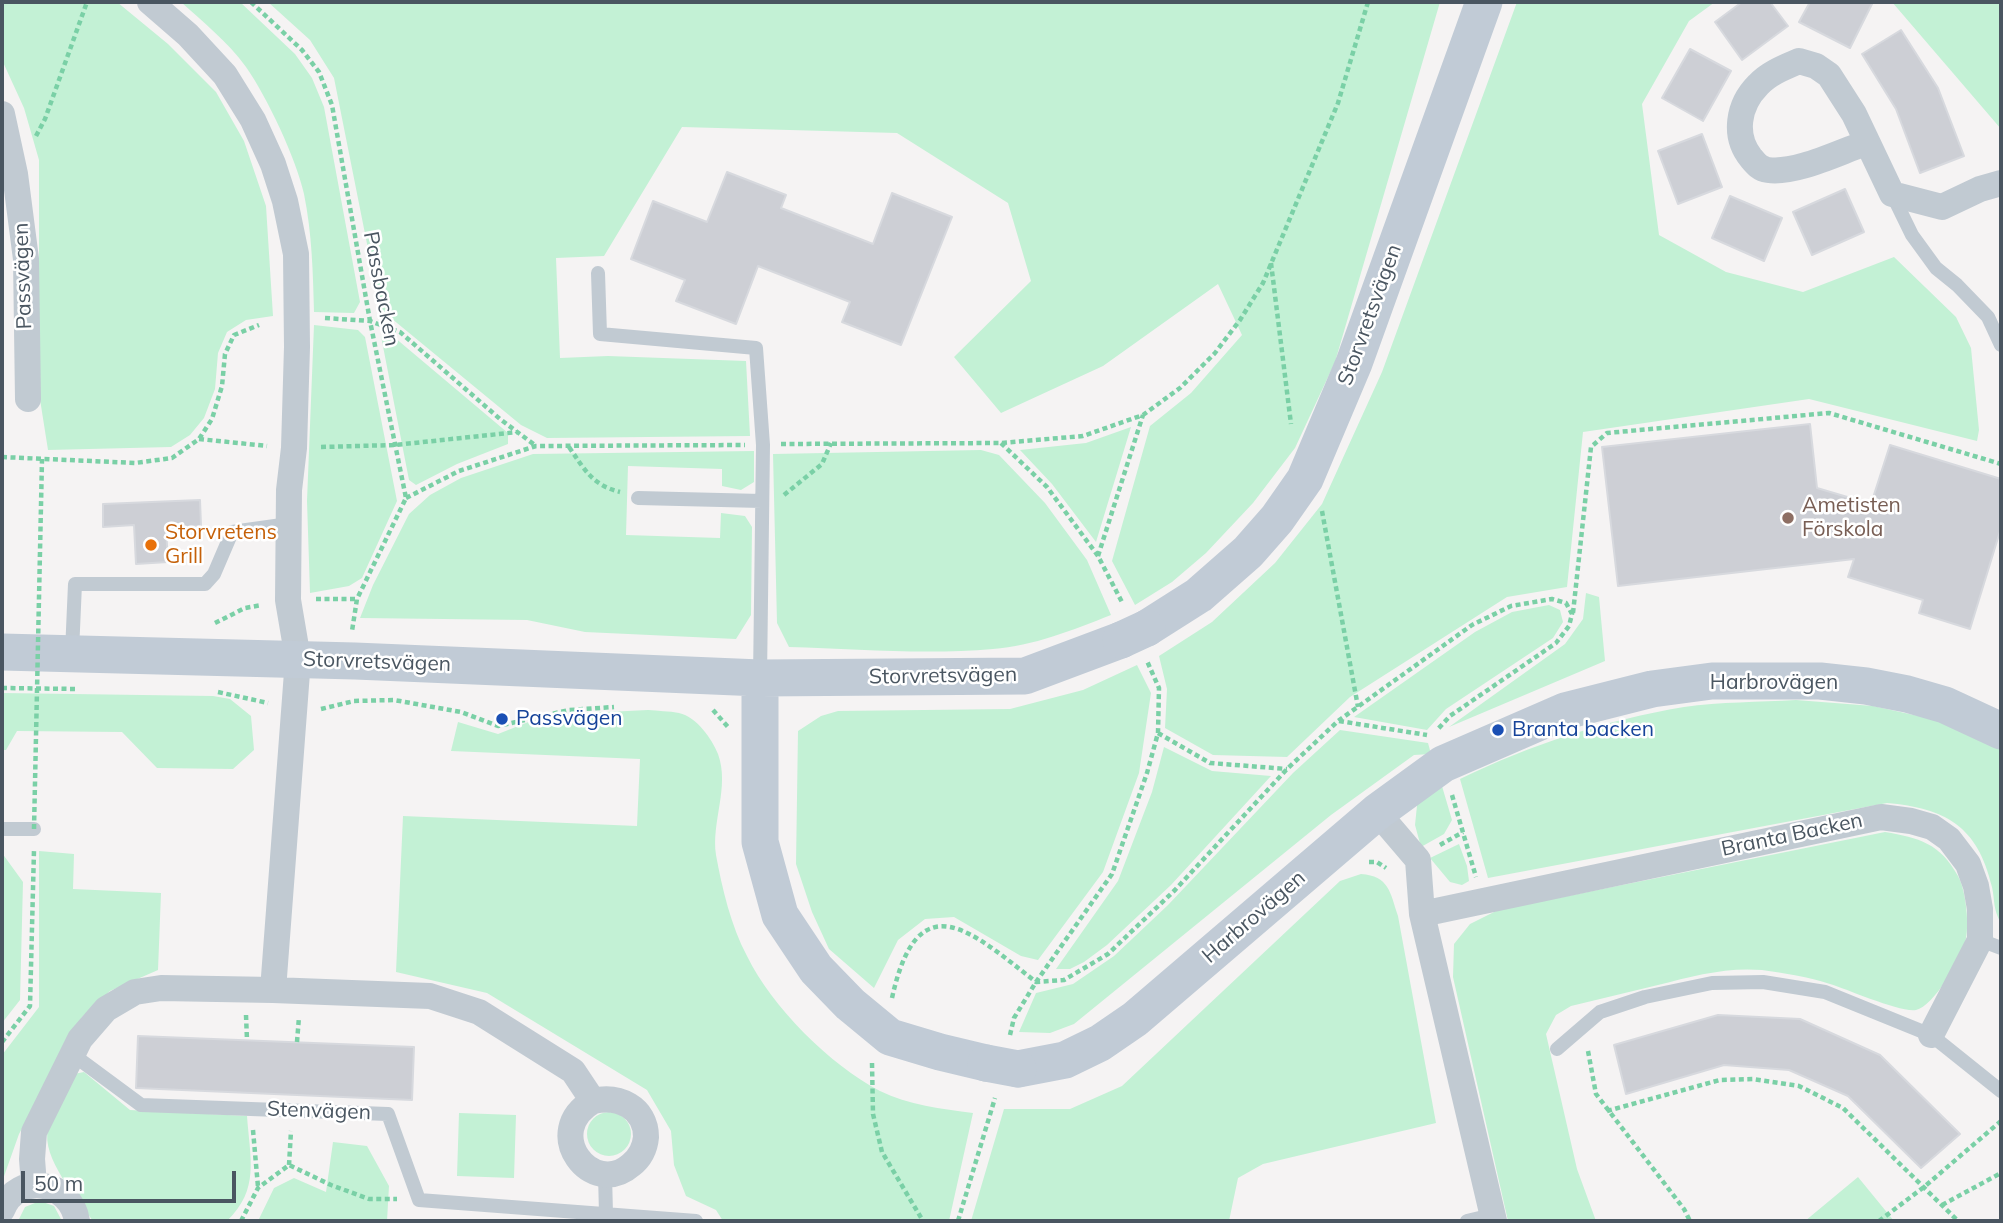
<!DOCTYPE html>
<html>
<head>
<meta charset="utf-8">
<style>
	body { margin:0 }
	#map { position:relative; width:2003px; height:1223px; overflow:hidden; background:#f5f3f3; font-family:Mulish,sans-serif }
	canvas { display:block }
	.frame { position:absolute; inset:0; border:4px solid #4a5661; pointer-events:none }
	.scale { position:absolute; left:21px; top:1171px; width:215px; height:32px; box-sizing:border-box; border:4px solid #4a5661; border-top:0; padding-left:9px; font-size:21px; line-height:24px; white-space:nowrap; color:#4a5661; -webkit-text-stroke:5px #fff; paint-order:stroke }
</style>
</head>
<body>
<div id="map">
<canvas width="2003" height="1223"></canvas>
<div class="frame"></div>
<div class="scale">50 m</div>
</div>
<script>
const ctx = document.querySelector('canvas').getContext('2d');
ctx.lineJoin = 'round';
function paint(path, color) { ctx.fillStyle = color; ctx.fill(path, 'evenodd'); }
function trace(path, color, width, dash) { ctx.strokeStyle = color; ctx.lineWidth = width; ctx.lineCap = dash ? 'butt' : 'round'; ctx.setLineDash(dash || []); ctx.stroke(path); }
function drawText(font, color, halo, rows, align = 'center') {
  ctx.font = font + ' Mulish,sans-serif'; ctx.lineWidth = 5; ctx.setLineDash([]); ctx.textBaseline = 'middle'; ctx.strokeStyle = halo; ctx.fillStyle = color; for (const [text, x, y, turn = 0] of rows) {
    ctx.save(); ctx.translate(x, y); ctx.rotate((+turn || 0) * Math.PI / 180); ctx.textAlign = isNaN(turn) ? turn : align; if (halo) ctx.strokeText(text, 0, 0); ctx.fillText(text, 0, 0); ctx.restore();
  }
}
const green = new Path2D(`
	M2,2H117L168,44L216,92L244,141L266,206L273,316L246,320L227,332L218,353L215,389L204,418L190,435L171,447L48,450L39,393V160L24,108L2,60Z
	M181,2H240L295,54L312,78L324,107L360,302L354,313L314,312C313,273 312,233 304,194C296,158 267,97 246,67C228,42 203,22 181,2Z
	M268,2H1440L1335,362L1295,448L1253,503L1206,553L1172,582L1135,605L1112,561L1150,426L1191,393L1242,335L1218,284L1103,366L1001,413L954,357L1031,281L1008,203L897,133L682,127L604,256L556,258L560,358L608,356L746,361L750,436L547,438L521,425L380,309L334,78L310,40Z
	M1517,2H1715L1689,21L1642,104L1659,235L1726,272L1803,292L1894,257L1956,317L1971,348L1979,430L1977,441L1809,399L1583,432L1567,587L1507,597L1350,697L1287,757L1213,755L1165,728L1167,689L1159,656L1212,622L1275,563L1322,504L1382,372Z
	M1892,2H2001V129Z
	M314,325L358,330L365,337L397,501L362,578L349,586L310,593L307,501Z
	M381,336L394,337L508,433V444L457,464L416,485L409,480Z
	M1131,427L1096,542L1052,484L1020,450L1086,443Z
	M981,450L999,455L1045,503L1087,560L1111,615C1073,630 1033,646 993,649C926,655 856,649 789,647L777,623L773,454Z
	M754,451V482L741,490L722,486V469L628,466L626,535L720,538L721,513L745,516L752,527L751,615L736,639L585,632L527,620L360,618L373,585L409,514L430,495L461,478L533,454Z
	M1586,593L1599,597L1605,661L1449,727L1565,644L1583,619Z
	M1549,605L1560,610L1563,622L1553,638L1446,709L1427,730L1354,717L1475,632L1512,612Z
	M1137,665L1151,693L1139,773L1103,872L1038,960L1021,956L954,917L925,919L898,940L874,988L829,949L812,912L796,864L798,731L821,716L838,711L1010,709L1083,690Z
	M2,693L213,696L230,699L251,716L254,750L233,769L157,768L122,732L17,731L6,750H2Z
	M1796,700L1873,706L1955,724L2001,748V923C1993,910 1995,901 1992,887C1978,826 1945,808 1887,803L1488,878L1460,779C1530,745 1606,720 1684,707C1720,702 1759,702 1796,700Z
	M648,710C658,711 669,711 679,713C697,717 712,739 718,754C730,787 711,822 716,855C722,888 731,926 747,956C772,1007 830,1065 880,1091C908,1105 942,1109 973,1113L949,1221H723L716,1210L686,1196L674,1165L671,1131L647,1090L487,993L396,972L403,816L637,826L640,759L451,751L458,722L498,734L531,721L586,713Z
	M1340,730L1428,743L1431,754L1414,755L1331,815L1074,1024L1050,1033L1019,1032L1036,993L1073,984L1114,956L1168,905L1293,773Z
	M1164,747L1212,771L1271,776L1171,885L1107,945L1084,962L1070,969H1056L1118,881L1152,792Z
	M1439,776L1452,820L1444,834L1421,847L1415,825L1418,796Z
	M1885,832C1919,838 1940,843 1958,876C1966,890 1970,927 1965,943C1960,960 1934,1006 1916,1010C1901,1013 1847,989 1830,984C1809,977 1784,973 1762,970C1726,967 1693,976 1658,985C1629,992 1600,999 1571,1006L1556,1015L1546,1034L1577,1169L1596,1221H1508L1453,977L1454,944L1470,924L1498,910Z
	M1459,844L1467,866L1469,881L1462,885L1450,882L1430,858Z
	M39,851L74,854L73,889L161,893L158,970L110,991L82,1017L19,1134L2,1182V1055L39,1007Z
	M2,853L23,882L20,1000L2,1023Z
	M1361,874C1389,876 1390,892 1398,916L1436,1123L1263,1164L1238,1178L1229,1221H971L1004,1109H1070L1122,1086L1340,881Z
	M84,1072L130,1110L247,1116C250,1159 260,1189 227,1221H93C78,1199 41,1158 48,1129C53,1111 66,1091 74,1074Z
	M587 1134a22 22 0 1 1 44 0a22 22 0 1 1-44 0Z
	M459,1113L516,1115L514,1178L457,1176Z
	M333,1142L367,1146L389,1186L387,1221H258L274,1188L294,1178L326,1192Z
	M1858,1177L1894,1221H1805Z
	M40,1201L54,1206L62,1221H18L25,1207Z`);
const building = new Path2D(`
	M1742,2H1770L1788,26L1742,60L1715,22Z
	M1810,2H1873L1850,48L1799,22Z
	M1901,30L1938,88L1964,156L1920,173L1896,109L1862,54Z
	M1690,49L1731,71L1703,121L1662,98Z
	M1702,134L1722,187L1678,204L1658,151Z
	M727,172L786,195L781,208L873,244L892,193L952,217L901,345L842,322L850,302L758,266L736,324L676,301L685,280L631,259L653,201L707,222Z
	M1845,189L1864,232L1812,255L1793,212Z
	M1730,196L1782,218L1764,261L1712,238Z
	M1810,424L1817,488L1871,504L1890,445L2001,479V528L1970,629L1919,613L1923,600L1848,577L1854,559L1618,586L1602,447Z
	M200,500L201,526L166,528L168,562L136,564L134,525L103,527V504Z
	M1718,1015L1800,1019L1880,1055L1960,1134L1921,1168L1848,1096L1789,1070L1724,1065L1626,1094L1614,1045Z
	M138,1036L414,1047L412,1100L136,1088Z`);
const path = new Path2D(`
	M251,2L302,50L319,72L332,105L370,321L406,498L357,599L352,631
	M36,136L45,119L87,2
	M1271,263L1291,424
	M325,318L370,321L400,332L500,419L536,446
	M199,439L267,446
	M1001,443L1047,487L1098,556L1123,604
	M781,444L1001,443L1083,436L1143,415L1180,388L1215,353L1240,320L1263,283L1338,103L1368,2
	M321,447L395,445L518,432
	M569,447C585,470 592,485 620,492
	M2,457L135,463L172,458L199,439L212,419L222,386L225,354L234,335L259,325
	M784,495L822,464L831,443
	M406,498L459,471L536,446L745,445
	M1322,511L1358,707
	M1098,556L1143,415
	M316,599H357
	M1573,613L1591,447L1607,433L1829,413L2001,464
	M215,623L245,608L262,605
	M2,688L77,689
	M218,692L268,703
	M321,709L354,701L394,700L461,712L498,726L569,710L614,707
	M713,710L728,727
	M1339,721L1427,735
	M1158,733L1210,763L1287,769
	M1452,795L1476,877
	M1440,845L1463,832
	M1369,862H1377L1386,868
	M892,998C918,880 972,932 1036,982L1064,980L1108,954L1175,890L1287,769L1338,721L1472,625L1511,606L1552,599L1566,603L1572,614L1569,626L1556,643L1450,716L1437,730
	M246,1015L247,1040
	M1010,1035L1014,1018L1036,982L1112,874L1147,773L1158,733L1159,688L1147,661
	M2,1042L30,1006L34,850
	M297,1042L299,1017
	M1588,1051L1596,1094L1684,1209L1690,1221
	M872,1063L873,1114L882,1152L923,1221
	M1607,1111L1720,1080L1753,1079L1799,1086L1843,1108L1958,1221
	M253,1130L258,1187
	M289,1165L291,1131
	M1942,1205L2001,1173
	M241,1221L258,1188L289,1165L331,1185L369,1199H397
	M958,1221L995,1098
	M1879,1221L1924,1187L2001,1121`);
const lane = new Path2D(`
	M1892,194L1912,235L1936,268L1957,285L1988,317L2001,345
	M598,273L600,334L756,348L763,445L760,678
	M638,498L762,501
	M72,652L75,584H205L214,574L232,532L289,524
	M2,829H34
	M1980,940L2001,948
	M1557,1049L1600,1012L1645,997L1712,983L1763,982L1825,992L1931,1035L2001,1091
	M72,1054L141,1105L388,1114L419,1200L696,1221
	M605,1174L606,1214
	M1467,1221L1492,1215`);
const street = new Path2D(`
	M2,114L15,174L26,259L28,399
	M1866,143C1839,152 1796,174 1768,170C1760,169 1756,164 1751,158C1733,136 1738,105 1758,85C1769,73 1785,67 1799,61L1816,66L1829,75L1854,114L1892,194L1942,207L1980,189L2001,183
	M1377,812L1418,860L1422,914L1494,1221
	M1422,914L1881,817L1911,821L1932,827L1949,839L1968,864L1976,886L1980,909V940L1931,1035
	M273,990L430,996L479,1012L573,1071L593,1101C618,1095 646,1107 646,1137C645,1148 640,1158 631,1165C592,1199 540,1132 593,1101
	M34,1185L32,1159L34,1132L80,1039L106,1009L135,992L161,988L273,990L298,659L288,600L289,490L294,448L297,347L296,254L285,201L273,164L253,120L225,75L188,35L150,2
	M2,1210C18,1171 71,1181 77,1221`);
const secondary = new Path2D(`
	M1147,628L1199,595L1248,552L1277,519L1305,479L1354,363L1484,2
	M2,652L355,661L760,678L1025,676L1121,640
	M760,678V842L780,915L816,969L850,1004L890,1037L940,1052L986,1063
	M1018,1069L1065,1060L1100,1043L1135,1019L1377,812L1443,764L1565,711L1652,689L1712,681H1820L1866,686L1907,694L1945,705L2001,731`);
const pathBridge = new Path2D(`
	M34,829L42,459`);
const secondaryBridge = new Path2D(`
	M1121,640L1147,628
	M986,1063L1018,1069`);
const markers = [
	[1788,518,7,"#8d6e63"],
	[151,545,7,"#e8710a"],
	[502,719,7,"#1a4fb4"],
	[1498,730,7,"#1a4fb4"]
];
const streetNames = [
	["Passvägen",23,276,-92],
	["Passbacken",381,289,79],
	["Storvretsvägen",1370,315,-70],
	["Storvretsvägen",377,662,2],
	["Storvretsvägen",943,676,-1],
	["Harbrovägen",1774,683],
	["Branta Backen",1792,835,-12],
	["Harbrovägen",1254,917,-41],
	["Stenvägen",319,1111,2]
];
const educationNames = [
	["Ametisten",1802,506],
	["Förskola",1802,530]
];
const foodNames = [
	["Storvretens",165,533],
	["Grill",165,557]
];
const transitNames = [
	["Passvägen",516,719],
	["Branta backen",1512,730]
];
paint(green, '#c3f1d5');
paint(building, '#cdcfd5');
trace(building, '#d7d9de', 2);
trace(path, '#7ad0a6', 4.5, [5, 3.5]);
trace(lane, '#c1cad2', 14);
trace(street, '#c1cad2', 26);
trace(secondary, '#c1cbd6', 37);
trace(pathBridge, '#7ad0a6', 4.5, [5, 3.5]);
trace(secondaryBridge, '#c1cbd6', 37);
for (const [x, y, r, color] of markers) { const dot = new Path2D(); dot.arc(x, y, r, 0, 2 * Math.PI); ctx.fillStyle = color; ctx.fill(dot); trace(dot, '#fff', 2.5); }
drawText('21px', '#4a5661', '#fff', streetNames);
drawText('21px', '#785e54', '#fff', educationNames, 'left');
drawText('21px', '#c56008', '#fff', foodNames, 'left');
drawText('21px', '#164399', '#fff', transitNames, 'left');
</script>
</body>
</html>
